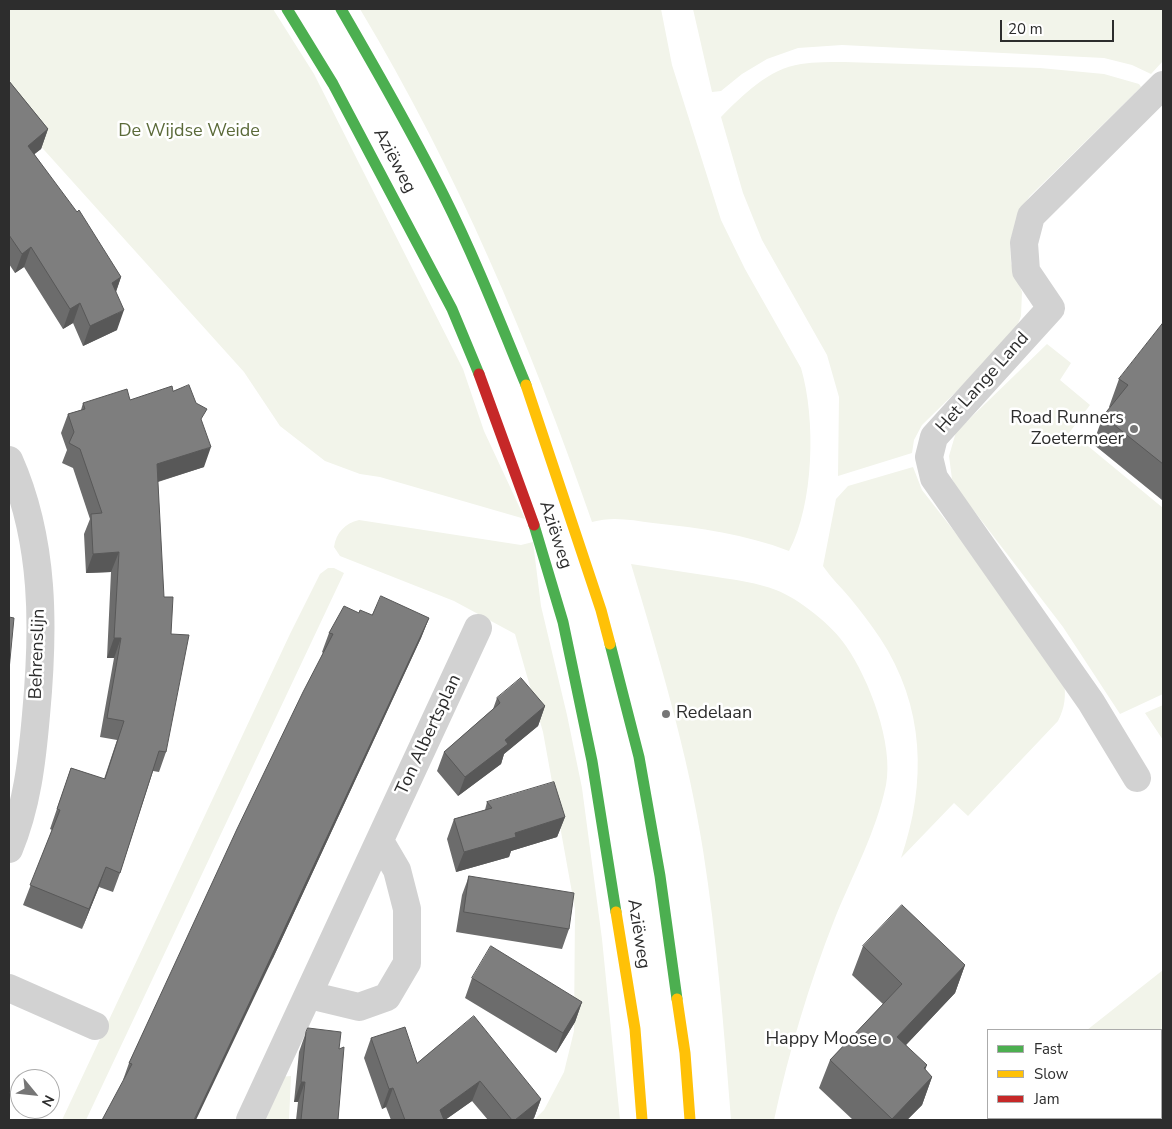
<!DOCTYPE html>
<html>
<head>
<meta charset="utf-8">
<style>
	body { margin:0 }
	#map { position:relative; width:1172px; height:1129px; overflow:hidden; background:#fff; font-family:"Nunito Sans",sans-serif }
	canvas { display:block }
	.frame { position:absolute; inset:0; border:10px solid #2d2d2d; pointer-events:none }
	.legend { position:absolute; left:987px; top:1029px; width:175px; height:90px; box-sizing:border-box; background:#fff; border:1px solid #ababab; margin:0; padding:6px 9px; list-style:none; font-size:15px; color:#2d2d2d }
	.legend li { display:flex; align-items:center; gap:10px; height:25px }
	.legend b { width:25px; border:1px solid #ababab }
	.north { position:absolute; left:10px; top:1069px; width:50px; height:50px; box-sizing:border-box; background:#fff; border:1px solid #ababab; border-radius:50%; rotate:118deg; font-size:14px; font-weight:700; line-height:20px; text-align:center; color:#2d2d2d }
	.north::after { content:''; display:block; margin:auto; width:18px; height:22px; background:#767676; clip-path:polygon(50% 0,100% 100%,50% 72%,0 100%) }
	.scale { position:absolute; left:1000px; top:20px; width:114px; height:22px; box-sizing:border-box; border:2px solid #2d2d2d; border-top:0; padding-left:6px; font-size:15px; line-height:18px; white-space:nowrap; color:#2d2d2d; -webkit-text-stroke:4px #fff; paint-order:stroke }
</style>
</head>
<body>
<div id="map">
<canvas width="1172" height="1129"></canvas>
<div class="frame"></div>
<ul class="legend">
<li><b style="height:6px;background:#4caf50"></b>Fast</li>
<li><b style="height:6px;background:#ffc107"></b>Slow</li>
<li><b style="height:6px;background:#c62828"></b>Jam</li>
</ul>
<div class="north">N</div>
<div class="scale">20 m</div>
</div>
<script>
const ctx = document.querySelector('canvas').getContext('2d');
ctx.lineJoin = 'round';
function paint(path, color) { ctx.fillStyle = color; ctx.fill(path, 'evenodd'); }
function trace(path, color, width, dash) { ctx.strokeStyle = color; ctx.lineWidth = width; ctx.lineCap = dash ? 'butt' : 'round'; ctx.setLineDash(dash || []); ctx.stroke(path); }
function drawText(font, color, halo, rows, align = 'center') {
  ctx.font = font + ' "Nunito Sans",sans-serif'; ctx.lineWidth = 5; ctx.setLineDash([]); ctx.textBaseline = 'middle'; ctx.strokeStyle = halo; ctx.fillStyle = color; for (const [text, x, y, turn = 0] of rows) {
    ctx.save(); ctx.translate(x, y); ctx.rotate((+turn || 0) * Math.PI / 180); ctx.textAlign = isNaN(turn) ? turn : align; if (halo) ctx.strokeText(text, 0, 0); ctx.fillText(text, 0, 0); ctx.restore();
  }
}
const green = new Path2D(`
	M9,9H273L314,74L463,369L484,431L525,519L380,477L360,474L325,461L280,426L244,372L9,111Z
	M360,9H661L672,65L721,220L745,269L801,368C816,419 814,504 789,551C745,534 700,528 653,523C632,520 612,516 592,522C530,343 457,171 360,9Z
	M693,9H1163V61L1151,74L1132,65L1104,58L842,45L798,48L767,59L742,74L721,91L712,92Z
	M844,62L1040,68L1104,74L1139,84L1141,87L1030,196L1018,212L1010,243L1011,263L1022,292L1021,316L1013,336L922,425L914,440L912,453L838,476L839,397L827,355L762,240L743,193L721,117C743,95 768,69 801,64C815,62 830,62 844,62Z
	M1047,344L1071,363L1060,380L1090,405L1069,433L1088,446L1163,508V694L1120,714L1063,627L958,490L952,479L949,456L956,432Z
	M913,467L922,490L1004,595L1064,681C1066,697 1065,707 1058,721L968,816L954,803L901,858C927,783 925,706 880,638C871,625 861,611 850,598C841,587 831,578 823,566L836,499L848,486Z
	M359,520L521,545L533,542L541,606L567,715L582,788L602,939L620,1120H534L544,1110L564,1072L574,1031L575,909L543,732L515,634L454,601L340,556L334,547C336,533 345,523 359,520Z
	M631,564C660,568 688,573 717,577C736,580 758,583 776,590C798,598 833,626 846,646C869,679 894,744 886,785C876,832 853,874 835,918C809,984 789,1051 774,1120H731C724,1030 717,939 703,850C688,753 659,658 631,564Z
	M328,568H334L344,573L86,1120H62L290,634L320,574Z
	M1163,705V740L1145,713Z
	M1163,970V1066L1161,1068V1030H1087Z
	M291,1076L289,1120H260L279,1077Z
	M994,1118H1094L1091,1120H991Z`);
const water = new Path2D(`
	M1163,1066V1120H1091L1094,1118H1161V1068Z`);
const street = new Path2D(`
	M9,460C45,541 44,629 36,715C32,761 27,806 9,849
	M1137,778L1091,702L934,478L929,457L934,437L1051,308L1026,271L1024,243L1031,216L1163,85
	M9,988L95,1026
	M309,995L359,1007L387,997L407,963V909L397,870L380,841
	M250,1120L478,628`);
const fast = new Path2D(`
	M287,9L333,84L452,309L479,374
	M341,9C377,71 412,132 444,196C475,258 500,322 526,385
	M534,525L563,622L592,761L616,912
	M610,644L639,757L660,876L677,999`);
const slow = new Path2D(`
	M526,385L601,610L610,644
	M616,912L635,1029L642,1120
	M677,999L685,1053L690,1120`);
const jam = new Path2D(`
	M479,374L534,525`);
const wall = new Path2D(`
	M9,81L48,129L41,149L34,154L121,277L116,292L117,330L83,346L73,323L63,329L24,267L15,273L9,264Z
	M1163,323V499L1162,500L1093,444L1103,416L1110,408L1109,407L1119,379Z
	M173,391L202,422L204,467L158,482L166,752L159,772L153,771L120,873L113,892L99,887L82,929L23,905L52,830L50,829L71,768L104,779L117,740L100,737L114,658H107L111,572L86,573L84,534L90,519L73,468L62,463L67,450L61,433L68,414L81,410L83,403L130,400Z
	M359,613L372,615L429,618L421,638L273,958L123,1080L129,1063L323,653L322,652L329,633Z
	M497,698L545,706L538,726L504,754L501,764L458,796L437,771L444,752L493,709Z
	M487,802L565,817L557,837L511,851L509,857L456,872L447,839L454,819L485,810Z
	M469,876L569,929L562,949L456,932L462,895Z
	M863,946L965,965L955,993L906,1045L925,1070L932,1077L922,1105L907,1120H853L819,1088L830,1060L883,1004L852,975Z
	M472,978L582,1002L575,1022L556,1053L465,998Z
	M306,1032L339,1049L338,1120H296L298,1102H294L299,1052Z
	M371,1038L417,1063L541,1099L534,1118L532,1120H488L472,1101L445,1120H391L386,1107L382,1109L364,1058Z`);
const shadedWall = new Path2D(`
	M48,129L41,149L21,165L28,146Z
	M31,247L24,267L15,273L22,254Z
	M121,277L114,297L112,283Z
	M80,303L73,323L63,329L70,309Z
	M124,310L117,330L83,346L90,326Z
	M211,447L204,467L150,484L157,464Z
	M119,552L111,572L86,573L93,554Z
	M429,618L421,638L273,958L196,1120H194Z
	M114,638H121L114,658H107Z
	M545,706L538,726L504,754L501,764L458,796L465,777L505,740Z
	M565,817L557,837L511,851L509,857L456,872L464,852L515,833Z
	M106,867L99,887L82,929L89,909Z
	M965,965L955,993L887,1065L897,1037Z
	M582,1002L575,1022L556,1053L563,1033Z
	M927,1065L917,1093L932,1077L922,1105L907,1120H891L924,1068Z
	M480,1081L472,1101L445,1120H436L440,1110Z
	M301,1082H305L298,1102H294Z
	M393,1088L386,1107L382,1109L389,1089Z
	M541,1099L534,1118L532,1120H515Z`);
const building = new Path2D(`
	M9,81L48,129L28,146L77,212L79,210L121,277L112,283L124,310L90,326L80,303L70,309L31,247L22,254L9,235Z
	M1163,323V464L1103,416L1128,385L1119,379Z
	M189,385L196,403L207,409L201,419L211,447L157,464L164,597H173L171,634L189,635L166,752L159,751L120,873L106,867L89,909L30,885L60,810L57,809L71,768L105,779L124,721L107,718L121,638H114L119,552L93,554L91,514L102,513L80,449L69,443L74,432L68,414L85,409L83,403L127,389L130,400L172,386L173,391Z
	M381,596L429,618L280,938L194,1120H102L132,1064L129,1063L237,829L303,692L333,634L329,633L344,606L359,613L360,610L372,615Z
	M9,615V617L14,618L9,670Z
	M521,678L545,706L505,740L508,744L465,777L444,752L500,703L497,698Z
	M554,782L565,817L515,833L516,837L464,852L454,819L492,808L487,802Z
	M469,876L574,893L569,929L464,912Z
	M902,905L965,965L897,1037L927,1065L924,1068L932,1077L892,1119L830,1060L902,984L863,946Z
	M491,946L582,1002L563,1033L472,978Z
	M474,1016L541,1099L515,1120H512L480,1081L440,1110L444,1120H405L393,1088L389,1089L371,1038L405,1027L417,1063Z
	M308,1028L341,1032L339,1049L344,1047L338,1120H301L305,1082H301L306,1032Z`);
const markers = [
	[1134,429,5,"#767676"],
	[666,714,5,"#767676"],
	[887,1040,5,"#767676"]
];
const parkNames = [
	["De Wijdse Weide",189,132]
];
const streetNames = [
	["Aziëweg",394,161,62],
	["Het Lange Land",983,383,-48],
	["Aziëweg",555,535,72],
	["Behrenslijn",38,654,-88],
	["Ton Albertsplan",429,735,-65],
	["Aziëweg",638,934,81]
];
const poiNames = [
	["Road Runners",1124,419],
	["Zoetermeer",1124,440],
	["Redelaan",676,714,"left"],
	["Happy Moose",877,1040]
];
paint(green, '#f2f4ea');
paint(water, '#d6eef2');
trace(street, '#d2d2d2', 28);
trace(fast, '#4caf50', 11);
trace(slow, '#ffc107', 11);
trace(jam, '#c62828', 11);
paint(wall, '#6c6c6c');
paint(shadedWall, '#585858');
paint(building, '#7e7e7e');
trace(building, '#585858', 1);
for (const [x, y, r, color] of markers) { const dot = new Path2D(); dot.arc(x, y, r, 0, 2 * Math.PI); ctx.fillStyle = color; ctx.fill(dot); trace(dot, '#fff', 2); }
drawText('18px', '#5b6a39', '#fff', parkNames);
drawText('18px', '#2d2d2d', '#fff', streetNames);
drawText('18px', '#2d2d2d', '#fff', poiNames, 'right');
</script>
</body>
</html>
